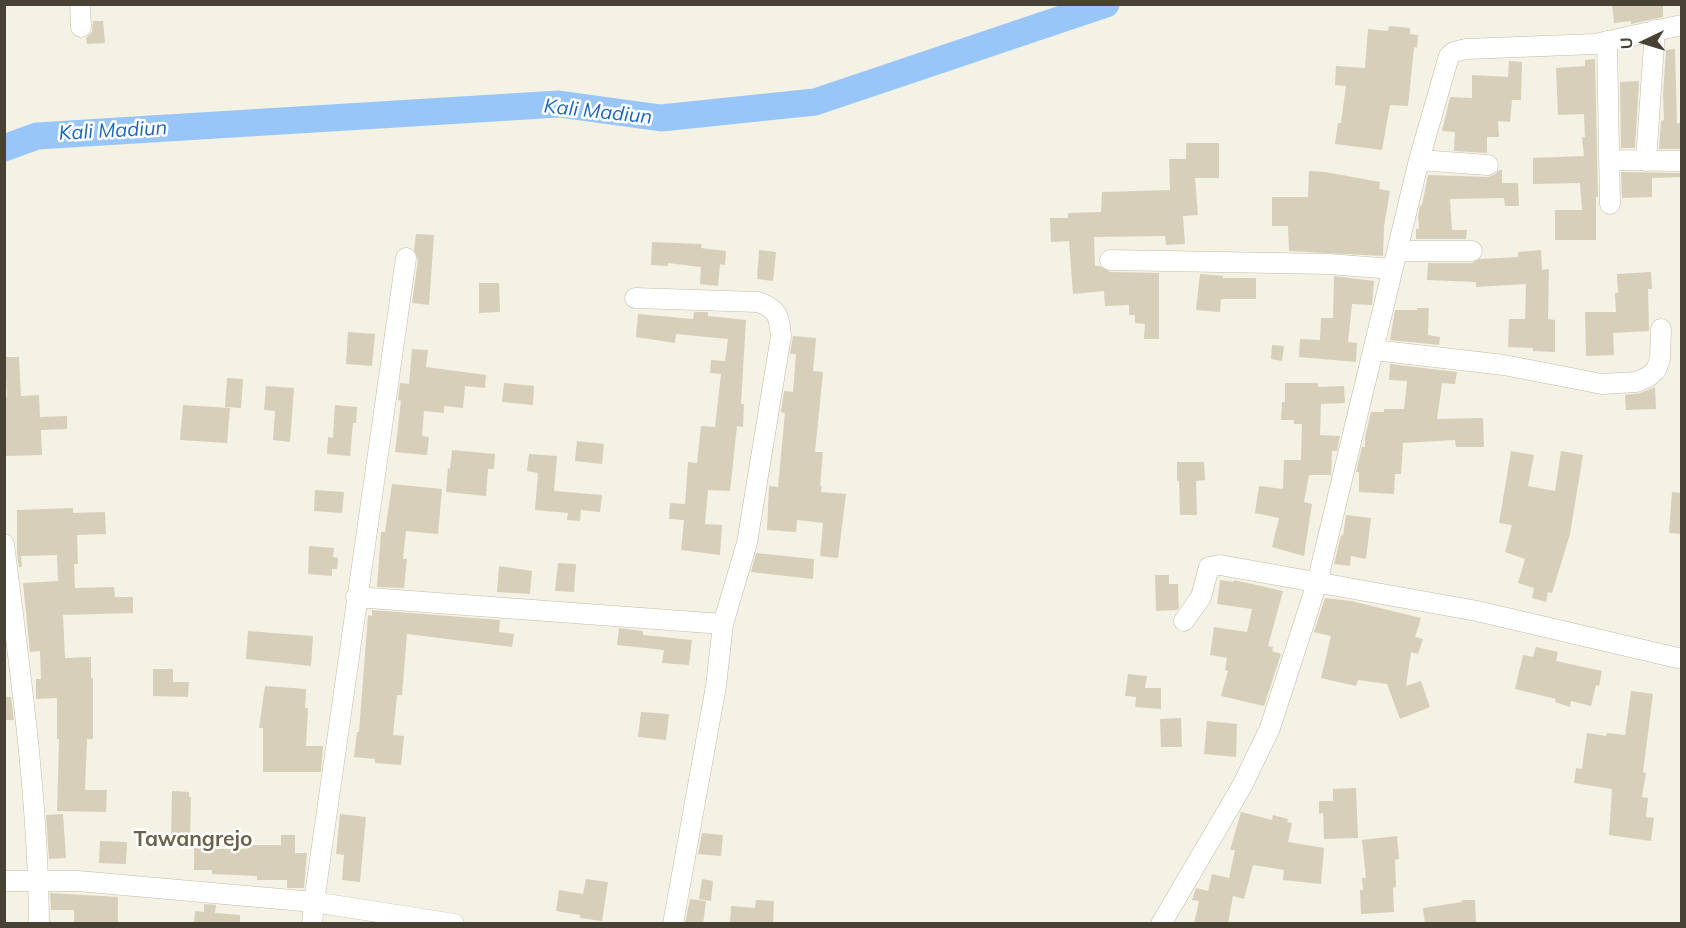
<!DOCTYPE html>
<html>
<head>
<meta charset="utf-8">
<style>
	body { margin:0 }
	#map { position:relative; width:1686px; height:928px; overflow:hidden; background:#f4f2e4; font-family:Mulish,sans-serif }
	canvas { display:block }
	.frame { position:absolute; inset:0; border:6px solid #474233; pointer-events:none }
	.north { position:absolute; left:1614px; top:12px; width:60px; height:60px; -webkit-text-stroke:4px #fff; paint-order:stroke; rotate:266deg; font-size:16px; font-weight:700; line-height:24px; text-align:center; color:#474233 }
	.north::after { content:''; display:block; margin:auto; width:21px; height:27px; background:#474233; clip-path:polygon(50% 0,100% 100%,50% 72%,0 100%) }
</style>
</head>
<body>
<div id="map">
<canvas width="1686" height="928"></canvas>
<div class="frame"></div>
<div class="north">U</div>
</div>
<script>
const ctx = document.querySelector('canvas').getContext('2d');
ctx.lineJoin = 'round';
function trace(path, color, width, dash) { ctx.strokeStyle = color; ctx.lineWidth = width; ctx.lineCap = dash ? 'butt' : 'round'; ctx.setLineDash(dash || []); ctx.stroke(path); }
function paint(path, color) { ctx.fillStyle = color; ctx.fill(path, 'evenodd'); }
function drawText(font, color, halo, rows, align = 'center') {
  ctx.font = font + ' Mulish,sans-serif'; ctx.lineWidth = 5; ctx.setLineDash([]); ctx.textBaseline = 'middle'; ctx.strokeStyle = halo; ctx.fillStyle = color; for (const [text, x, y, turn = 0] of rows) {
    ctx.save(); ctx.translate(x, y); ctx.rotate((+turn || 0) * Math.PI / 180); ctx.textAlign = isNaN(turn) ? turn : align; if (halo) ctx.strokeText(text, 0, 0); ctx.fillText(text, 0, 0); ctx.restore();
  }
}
const river = new Path2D(`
	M4,148L37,136L559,104L661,118L815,102L1106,4`);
const building = new Path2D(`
	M1612,4H1663V17L1631,24V21L1614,23Z
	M93,21H103L105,43L87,44L86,38L92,32Z
	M1389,26L1410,28V34L1418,35L1417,48L1414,47L1408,106L1390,105L1382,150L1335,144L1338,123H1341L1346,86L1335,85L1336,66L1365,68L1368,29L1388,31Z
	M1675,49L1677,123H1681L1682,149H1659L1661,121L1664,120L1663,95L1666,50Z
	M1595,59L1598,197H1596V240H1555V210H1582L1580,183L1533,184V158L1584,156L1582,137H1585L1584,114L1558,115L1556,68L1585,66V60Z
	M1509,61L1522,62L1521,100H1512L1510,122L1498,121L1499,137H1487V153L1454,151L1455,132L1442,131L1450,97L1472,98V75L1508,77Z
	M1639,81L1635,148H1621L1620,82Z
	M1186,143H1219V178H1195L1198,215L1183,216L1185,244L1166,245L1165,236L1094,237L1095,266H1100L1110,272L1159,273V339H1144L1145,324L1135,323V315H1129V305L1105,306L1104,291L1073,294L1069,241L1051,242L1050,218H1068V213L1101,212L1102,192L1170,190L1169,159H1186Z
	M1499,170H1502V183H1518L1519,206H1505L1504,198L1450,199L1452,230H1467L1466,239H1416V229H1419L1418,216L1420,206L1422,205L1428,175L1488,177L1494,175Z
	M1309,171L1325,172L1380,182L1379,189L1390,191L1384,226L1383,256L1289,251L1288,226H1272V197H1308Z
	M1621,172L1682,173V177L1652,178V197L1622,198Z
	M416,234L434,235L429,305L412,303L418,260L414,250Z
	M652,242L702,244L701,248L726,251L725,265L720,264L718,286L700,284L701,267L668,263V266L651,265Z
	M759,250L776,252L773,281L757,279Z
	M1541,250L1542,270L1549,269L1548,319L1555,320V352L1533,351V348L1508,347L1509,319H1525L1526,284L1476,287V282L1427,280L1428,263H1472L1480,259L1518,257V252Z
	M1651,272L1652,289H1648L1649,331L1613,333L1614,355L1586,356L1585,312H1616L1615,293H1618L1617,274Z
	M1200,274L1223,276V278H1256V299H1221L1220,312L1196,310Z
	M1334,276L1374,281L1372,305L1352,304L1348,342L1357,343L1356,362L1299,357L1300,339L1320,340L1321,318H1333Z
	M479,283H499L500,312L479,313Z
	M1417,308H1429L1428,335L1440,337L1439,345L1390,340L1395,310H1417Z
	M694,312H708V316L746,320L741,404H744L743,427L737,426L730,491L708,490L705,524L722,525L720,555L681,550L684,520L669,519L670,503L685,504L688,462L697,463L701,426L715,427L721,374L710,373L711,360L725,361L728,339L676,334L675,343L636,337L638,314L693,319Z
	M348,332L375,334L372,366L346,364Z
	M793,336L816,338L813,371L823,372L815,452H823L820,486H822L821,492L846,494L838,558L820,556L823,523L797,520L796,532L767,530L769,486L778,487L785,413L781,412L784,391L793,392L796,354H790Z
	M1272,345L1284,346L1282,361L1271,359Z
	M412,349L428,350L426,367L486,375L485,388L465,386L463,408L444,406V413L424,411L422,436L429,437L427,455L395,452L401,401L398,400L400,383L409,384Z
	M5,357H19L21,396L39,395L40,417L67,416V429L41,430L42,455L4,456V397H7Z
	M1390,364L1457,372L1455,384L1442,383L1437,419L1483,418L1484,447H1456L1455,440L1403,443L1401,474H1395L1394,494L1359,492V472H1356L1362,447H1365V437L1371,412H1384V409H1404L1407,381L1389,380Z
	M227,378L243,379L241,408L225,407Z
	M504,383L534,386L533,405L502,402Z
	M1285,383H1318V387L1344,386L1345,403L1321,404L1320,435L1340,436L1337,451H1332L1331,475H1309L1304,502L1312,504L1304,556L1272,547L1279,518L1255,513L1259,486L1283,489L1284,460H1301L1302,424H1294V420H1281L1282,402H1285Z
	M266,386L294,388L290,442L273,440L275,411L264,410Z
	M1655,387L1656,409L1626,410L1625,395L1640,393Z
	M183,405L230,408L227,443L180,440Z
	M335,405L357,407L356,423H353L350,456L327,454L328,437L333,438Z
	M577,441L604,444L602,464L575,461Z
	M452,450L495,454L494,469H488L486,496L446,492L448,468L450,469Z
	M1511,451L1534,455L1528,486L1555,491L1561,451L1583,455L1570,534L1552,593L1548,592L1546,602L1532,598L1534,588L1518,583L1525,559L1505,552L1512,525L1499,523Z
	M529,454L557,456L554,491L602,495L600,512L581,510L580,521L567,520L568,513L535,510L538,473L527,471Z
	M1177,462H1204L1205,480L1196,481L1197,515H1180L1179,481H1177Z
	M392,484L442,489L438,534L406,531L403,559H407L404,588L377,587L381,532H385Z
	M315,490L344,492L342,513L314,511Z
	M1672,492L1682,493V534L1669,533Z
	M73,508V513L105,512L106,534L77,535L78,564H74L75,588L114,587L115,597H133V613L63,615L65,658L91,657V678H93V739H87L85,790H107L106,812L57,811L59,739H57V698L36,699V679H41L40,651L30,652L23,583L58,581L57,555L21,556L22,567H19L17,554V510Z
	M1346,515L1371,518L1366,559L1351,556L1350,566L1334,564L1341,535L1343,536Z
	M309,546L334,548L333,557L338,558L337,569H332V576L308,574Z
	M756,553L814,559L813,579L751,572Z
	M558,563L576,564L574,592L555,591Z
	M499,566L532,571L530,594L497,592Z
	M1155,575H1169V584H1178L1179,608L1177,610L1156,611Z
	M1220,580L1234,582V580L1283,591L1268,646L1273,647L1272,651L1281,654L1264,706L1221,696L1228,671L1225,670L1227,658L1210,655L1214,627L1247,632L1252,609L1217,604Z
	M1325,598L1351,601L1421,618L1415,637L1423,639L1418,654L1411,652L1406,686L1421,681L1430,707L1400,719L1387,684L1358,680L1356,686L1321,678L1331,636L1314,632Z
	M372,610L500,620L499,632L514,634L512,647L407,634L402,695H397L393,735L404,736L401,765L375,763V759L354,757L357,732H359L368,615L372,616Z
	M619,628L643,631V635L692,640L689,665L662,663L664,650L617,645Z
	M248,631L313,636L311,666L246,659Z
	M1536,647L1558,652L1556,661L1602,671L1599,686L1596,685L1591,706L1571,701L1570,707L1555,702L1556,699L1515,689L1523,655L1533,657Z
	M153,669H173V682H189L188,697L153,696Z
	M1128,674L1147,676L1145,688H1161V709L1135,707L1136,697L1125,696Z
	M265,686L306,689L305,708H308L306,746H323L321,772H263V728H259Z
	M1631,691L1653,694L1643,772L1646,773L1642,797L1648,798L1646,817L1654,818L1651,841L1609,835L1612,789L1574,783L1576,768L1582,769L1587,733L1606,736L1607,733L1625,735Z
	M4,697H11L14,720H4Z
	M641,712L669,714L666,740L638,737Z
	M1181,718L1182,747H1161L1160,719Z
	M1207,721L1237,724L1236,757L1204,754Z
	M1356,788L1358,838L1324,839L1323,813L1319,814V801H1333V789Z
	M172,791L189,792V797H191L190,841L171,840Z
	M1241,812L1272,820L1273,815L1288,819L1287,822L1292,823L1288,842L1324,848L1321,884L1283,880L1284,870L1253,865L1244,899L1233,896L1228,924H1194L1199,901L1192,900L1196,888L1208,891L1212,874L1229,878L1235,850H1230Z
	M63,814L66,858L49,859L46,815Z
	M340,814L366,817L360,882L342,880L344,855L336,854Z
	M702,833L723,835L721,856L698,854Z
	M194,835H211V849H244V845H281V835H295V853H307L304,888H287V880H257V876L212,874V870H194Z
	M1397,836L1399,859L1395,860L1396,887L1393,888L1394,912L1361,914L1360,890H1363L1362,878H1366L1362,840Z
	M100,841L127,842L126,864L99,863Z
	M586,879L608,882L602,921L580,918V915L556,911L559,890L583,894Z
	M702,879L713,881L711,901L699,899Z
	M50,893L118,897V924H74V910H51Z
	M690,899L706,901L703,924H685Z
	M756,900L774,901L773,924H730L731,906L755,908Z
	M1462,900H1475L1476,924H1425L1423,908L1462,902Z
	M204,904L216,905L215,913L240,915V924H194L195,911L204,912Z`);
const minor = new Path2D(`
	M80,4L81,27
	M1607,41L1610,204
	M1419,160L1488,165
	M1609,160L1682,161
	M1646,161L1655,30
	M1397,251H1472
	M1110,260L1329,264L1392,269
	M635,298L758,302C778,309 779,316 781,336L747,543L723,624L716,686L673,924
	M1374,350L1504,365L1602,384L1636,382L1648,377L1656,370L1660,359L1661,329
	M4,544C20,670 38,796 39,924
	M356,597L723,624
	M1184,621L1201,597L1209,567L1220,565L1477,611L1682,659
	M4,881H78L314,902L454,924
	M312,924L314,902L406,258
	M1161,924L1242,786L1270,728L1317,583L1419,160L1449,56L1454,52L1466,49L1595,44L1682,25`);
const waterNames = [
	["Kali Madiun",598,112,6],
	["Kali Madiun",113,131,-3]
];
const quarterNames = [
	["Tawangrejo",193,840]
];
trace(river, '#99c6f8', 27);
paint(building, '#d7cfb9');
trace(minor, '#c1bba6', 21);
trace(minor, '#fff', 20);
drawText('italic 20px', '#2068bf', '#fff', waterNames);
drawText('bold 21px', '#6b6249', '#fff', quarterNames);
</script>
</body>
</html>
